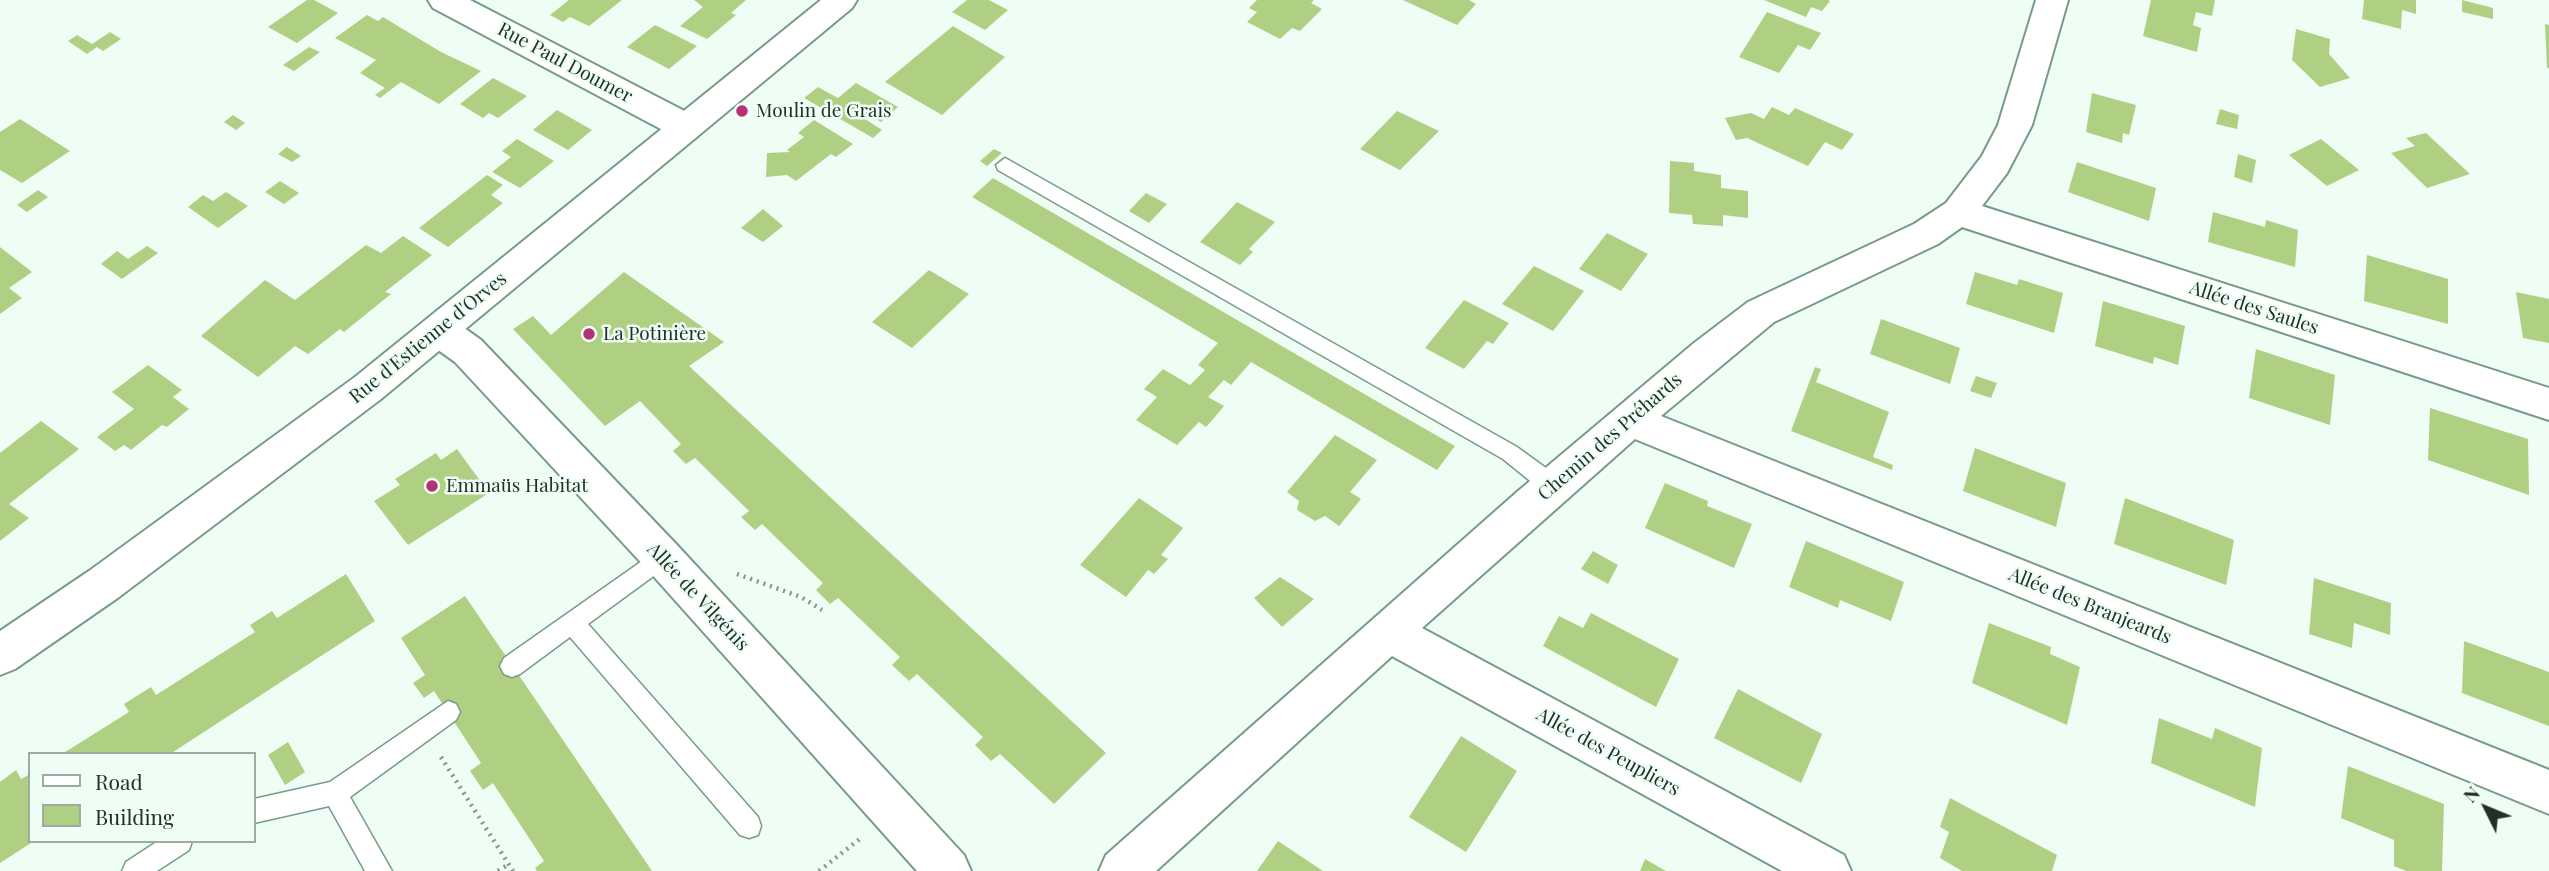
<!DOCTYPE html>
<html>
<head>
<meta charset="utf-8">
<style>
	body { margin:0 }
	#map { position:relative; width:2549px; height:871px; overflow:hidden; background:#effef5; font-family:"Playfair Display",serif }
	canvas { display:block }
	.legend { position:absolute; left:28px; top:752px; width:228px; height:91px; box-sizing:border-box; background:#effef5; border:2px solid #9daca3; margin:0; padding:9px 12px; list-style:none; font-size:21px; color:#223128 }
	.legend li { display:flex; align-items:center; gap:14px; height:35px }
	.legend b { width:35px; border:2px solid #9daca3 }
	.north { position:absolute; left:2451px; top:773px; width:70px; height:70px; -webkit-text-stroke:5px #effef5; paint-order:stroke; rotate:313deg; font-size:19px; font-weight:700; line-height:28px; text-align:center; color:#223128 }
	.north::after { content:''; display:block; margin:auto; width:24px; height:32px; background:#223128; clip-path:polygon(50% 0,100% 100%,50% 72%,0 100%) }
</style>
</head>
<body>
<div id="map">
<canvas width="2549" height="871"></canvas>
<ul class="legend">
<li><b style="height:9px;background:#fff"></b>Road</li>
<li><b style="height:19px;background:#afcf82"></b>Building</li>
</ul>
<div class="north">N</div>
</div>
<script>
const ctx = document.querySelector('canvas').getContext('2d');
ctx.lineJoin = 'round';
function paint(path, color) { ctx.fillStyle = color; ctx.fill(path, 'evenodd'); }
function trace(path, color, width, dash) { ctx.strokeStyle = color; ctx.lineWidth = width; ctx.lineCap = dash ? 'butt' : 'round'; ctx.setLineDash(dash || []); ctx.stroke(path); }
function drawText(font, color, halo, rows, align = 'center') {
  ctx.font = font + ' "Playfair Display",serif'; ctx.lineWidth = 5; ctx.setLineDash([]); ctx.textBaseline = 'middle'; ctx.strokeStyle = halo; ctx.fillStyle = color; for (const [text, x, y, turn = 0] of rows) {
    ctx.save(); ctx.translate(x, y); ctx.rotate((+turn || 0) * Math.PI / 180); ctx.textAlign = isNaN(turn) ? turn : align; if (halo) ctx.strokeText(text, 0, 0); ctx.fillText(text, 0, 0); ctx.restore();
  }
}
const building = new Path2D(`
	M307,0H314L338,13L297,43L268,27Z
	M569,0H622L589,26L570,17L563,22L550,15Z
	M694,0H746L731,13L736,15L707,39L680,26L703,7Z
	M967,0H989L1008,10L985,30L952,12Z
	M1257,0H1314L1311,3L1322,9L1300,31L1292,28L1280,39L1247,22L1257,12L1249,8Z
	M1403,0H1469L1476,4L1457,25Z
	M1764,0H1828L1830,1L1822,11L1811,7L1806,17Z
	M2151,0H2215L2212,16L2196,12L2193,25L2201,28L2197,52L2143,36Z
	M2364,0H2416V14L2402,10L2401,29L2362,19Z
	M2462,0L2493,8V19L2462,12Z
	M1767,12L1821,33L1810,50L1798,45L1779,73L1739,57Z
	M367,15L378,21L383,17L441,52L481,71L439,104L401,82L380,98L375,95L385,88L360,73L376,60L335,38Z
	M2545,24L2549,25V68H2547Z
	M655,25L697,46L669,69L627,47Z
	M953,26L1005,57L942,115L885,82Z
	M2296,29L2330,39L2329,54L2350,78L2320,87L2292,60Z
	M110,32L121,39L103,51L97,47L87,54L68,41L77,35L92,44Z
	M309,47L320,52L294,71L283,65Z
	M493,78L527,96L498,118L489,113L483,118L460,104Z
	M856,83L898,107L881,122L871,116L865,119L882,130L873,138L804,98L818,87L838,98Z
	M2092,93L2136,105L2129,135L2123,133L2122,143L2086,132Z
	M1772,107L1789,115L1795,108L1854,134L1842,150L1825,142L1808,166L1747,138L1736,140L1725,118L1751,113L1764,119Z
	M2220,109L2239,115L2237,129L2216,124Z
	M557,110L592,130L568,150L533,130Z
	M1397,111L1439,131L1400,170L1360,149Z
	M233,115L245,123L236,130L224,122Z
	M20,119L70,151L22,183L0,170V132Z
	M814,120L853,144L836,157L831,154L796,181L787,175L766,177L767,153L790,152L787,150L804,137L798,133Z
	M2426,133L2470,174L2427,188L2391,153L2415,146L2406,138Z
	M517,139L554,161L520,188L492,172L511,157L502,151Z
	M2321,139L2359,170L2327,186L2289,155Z
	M287,147L301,156L292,162L278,154Z
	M994,149L1002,153L987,166L980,161Z
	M2238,154L2256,160L2252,183L2234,177Z
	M1670,161L1694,163V171L1721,175V188L1748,191V218L1723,215V226L1693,224L1692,215L1669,213Z
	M2077,162L2156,188L2149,221L2068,192Z
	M487,175L503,185L491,195L503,203L448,247L419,228Z
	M993,178L1385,406L1455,446L1437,470L1251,362L1231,385L1224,380L1208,397L1224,406L1215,417L1206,427L1199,422L1177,445L1136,420L1157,397L1144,389L1163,369L1190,385L1205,370L1198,365L1218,343L972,197Z
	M280,181L299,193L284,204L265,192Z
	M38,190L48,197L27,212L17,205Z
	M226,192L248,206L218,228L188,207L203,195L213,201Z
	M1146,193L1167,204L1149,223L1129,211Z
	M1237,202L1275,222L1249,249L1253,252L1240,265L1200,242Z
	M763,209L783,226L763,242L741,228Z
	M2213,212L2265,227L2266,220L2298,230L2295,267L2208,242Z
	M1607,233L1648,254L1621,291L1579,269Z
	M403,236L432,255L385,292L391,294L344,332L340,329L308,354L295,346L258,377L201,336L265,280L295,300L366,245L381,253Z
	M147,246L158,253L122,279L101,264L117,251L128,259Z
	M0,247L32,272L9,288L22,298L0,314Z
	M2367,255L2448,279V324L2364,301Z
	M1534,266L1584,291L1553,331L1502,304Z
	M929,270L969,294L912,348L872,322Z
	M624,272L724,342L689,366L1106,753L1054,804L1000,754L991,761L975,745L983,737L917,674L909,681L892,665L900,657L838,598L830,604L816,590L823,583L762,524L755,530L741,517L749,511L695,458L686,464L673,451L681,444L640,401L605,426L513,329L533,316L551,335Z
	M1975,272L2017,285L2019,279L2063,293L2054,333L1966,304Z
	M2516,292L2549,299V343L2523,338Z
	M1464,300L1509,323L1493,344L1487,341L1464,369L1425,348Z
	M2103,301L2185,326L2178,365L2154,357L2153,364L2095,346Z
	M1881,319L1960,348L1950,384L1870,354Z
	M2256,349L2335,375L2330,425L2249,398Z
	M148,365L182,390L173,397L189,409L167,427L162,425L131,450L124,445L115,451L97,437L134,409L112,392Z
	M1815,367L1821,369L1816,382L1889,412L1873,457L1893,465L1892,470L1791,431Z
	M1976,376L1997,383L1991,398L1970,391Z
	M2430,408L2528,439L2529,495L2428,460Z
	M41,421L79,449L9,504L29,518L0,541V453Z
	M1335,435L1377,460L1350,492L1361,499L1339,526L1325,516L1315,521L1297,510L1299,501L1287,492Z
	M1975,448L2066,483L2056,527L1963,491Z
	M457,449L489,493L408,545L374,501L400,485L395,479L436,453L441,460Z
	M1665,483L1708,501L1707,506L1752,524L1734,568L1645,528Z
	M1139,498L1183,528L1161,555L1168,559L1154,574L1148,570L1126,597L1080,565Z
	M2125,498L2234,540L2226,585L2114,544Z
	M1806,541L1904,582L1891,621L1840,600L1838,608L1789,587Z
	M1593,551L1618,565L1608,584L1581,569Z
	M346,574L375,621L170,754H62L129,712L124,704L151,687L156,695L255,632L250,625L272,611L277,618Z
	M1280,577L1314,599L1282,627L1254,598Z
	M2314,578L2391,603L2390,635L2354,623L2352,648L2309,634Z
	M465,596L652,871H537L535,868L544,861L493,783L483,790L470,771L481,763L434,691L424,698L413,683L425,675L401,638Z
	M1591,613L1679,659L1656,707L1543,646L1559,616L1583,628Z
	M1989,623L2051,647L2050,654L2080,667L2067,725L1972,683Z
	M2464,641L2549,672V726L2462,693Z
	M1738,689L1822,734L1801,783L1714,738Z
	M2159,718L2212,739L2215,728L2262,748L2255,807L2151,763Z
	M1461,736L1517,771L1466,852L1409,817Z
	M288,742L305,772L285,785L268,755Z
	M2348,766L2444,804L2442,871H2406L2394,866V840L2341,818Z
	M16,770L21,779L30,774V841H34L0,863V782Z
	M1950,798L2057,855L2052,871H1962L1940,858L1949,832L1940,827Z
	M1278,841L1323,871H1257Z
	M1645,859L1666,871H1640Z`);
const path = new Path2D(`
	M737,574L801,597L822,610
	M441,757L513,871
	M498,871L509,864
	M819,871L861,838`);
const service = new Path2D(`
	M1005,158L1517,447L1561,479L1564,486L1561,493L1553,495L1545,493L1503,459L998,170L996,165Z
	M662,547L670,550L673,557L670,564L588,624L758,817L761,826L758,835L749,838L740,835L570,637L520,674L512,677L504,674L500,666L504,658Z
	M448,701L456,704L460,712L456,720L350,797L392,871H365L329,806L254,823V799L330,782Z
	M158,841H192L189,850L157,871H122L126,862Z`);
const minor = new Path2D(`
	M428,0H470L698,118L703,127L698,136L686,139L674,136L433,8Z
	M2036,0H2068L2032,125L2007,173L1982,206L2549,388V420L1962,227L1938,244L1774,322L1661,416L2549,770V814L1635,439L1422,628L1844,855L1851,871H1782L1392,656L1156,871H1099L1106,855L1517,492L1694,343L1748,302L1914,224L1946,203L1982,156L1998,125Z
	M440,316L453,320L481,340L676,544L964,855L971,871H917L648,570L455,362L427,342L422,331L427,320Z`);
const tertiary = new Path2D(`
	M821,0H857L852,8L381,399L119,597L15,669L0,675V631L89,571L355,377Z`);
const markers = [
	[742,111,7,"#b53075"],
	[589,334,7,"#b53075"],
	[432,486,7,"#b53075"]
];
const streetNames = [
	["Rue Paul Doumer",565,63,28],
	["Allée des Saules",2254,308,18],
	["Rue d'Estienne d'Orves",428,338,-39],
	["Chemin des Préhards",1610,437,-41],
	["Allée de Vilgénis",698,597,47],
	["Allée des Branjeards",2090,606,22],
	["Allée des Peupliers",1608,752,29]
];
const poiNames = [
	["Moulin de Grais",756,111],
	["La Potinière",603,334],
	["Emmaüs Habitat",446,486]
];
paint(building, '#afcf82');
trace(service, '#789b87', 3);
trace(minor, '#789b87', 4);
trace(tertiary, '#789b87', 4);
trace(path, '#86958c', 4.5, [2, 5]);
paint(service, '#fff');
paint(minor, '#fff');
paint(tertiary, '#fff');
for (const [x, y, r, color] of markers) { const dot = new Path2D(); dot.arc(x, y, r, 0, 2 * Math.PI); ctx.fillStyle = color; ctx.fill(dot); trace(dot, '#effef5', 2.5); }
drawText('19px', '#223128', '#effef5', streetNames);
drawText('19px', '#223128', '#effef5', poiNames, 'left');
</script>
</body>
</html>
